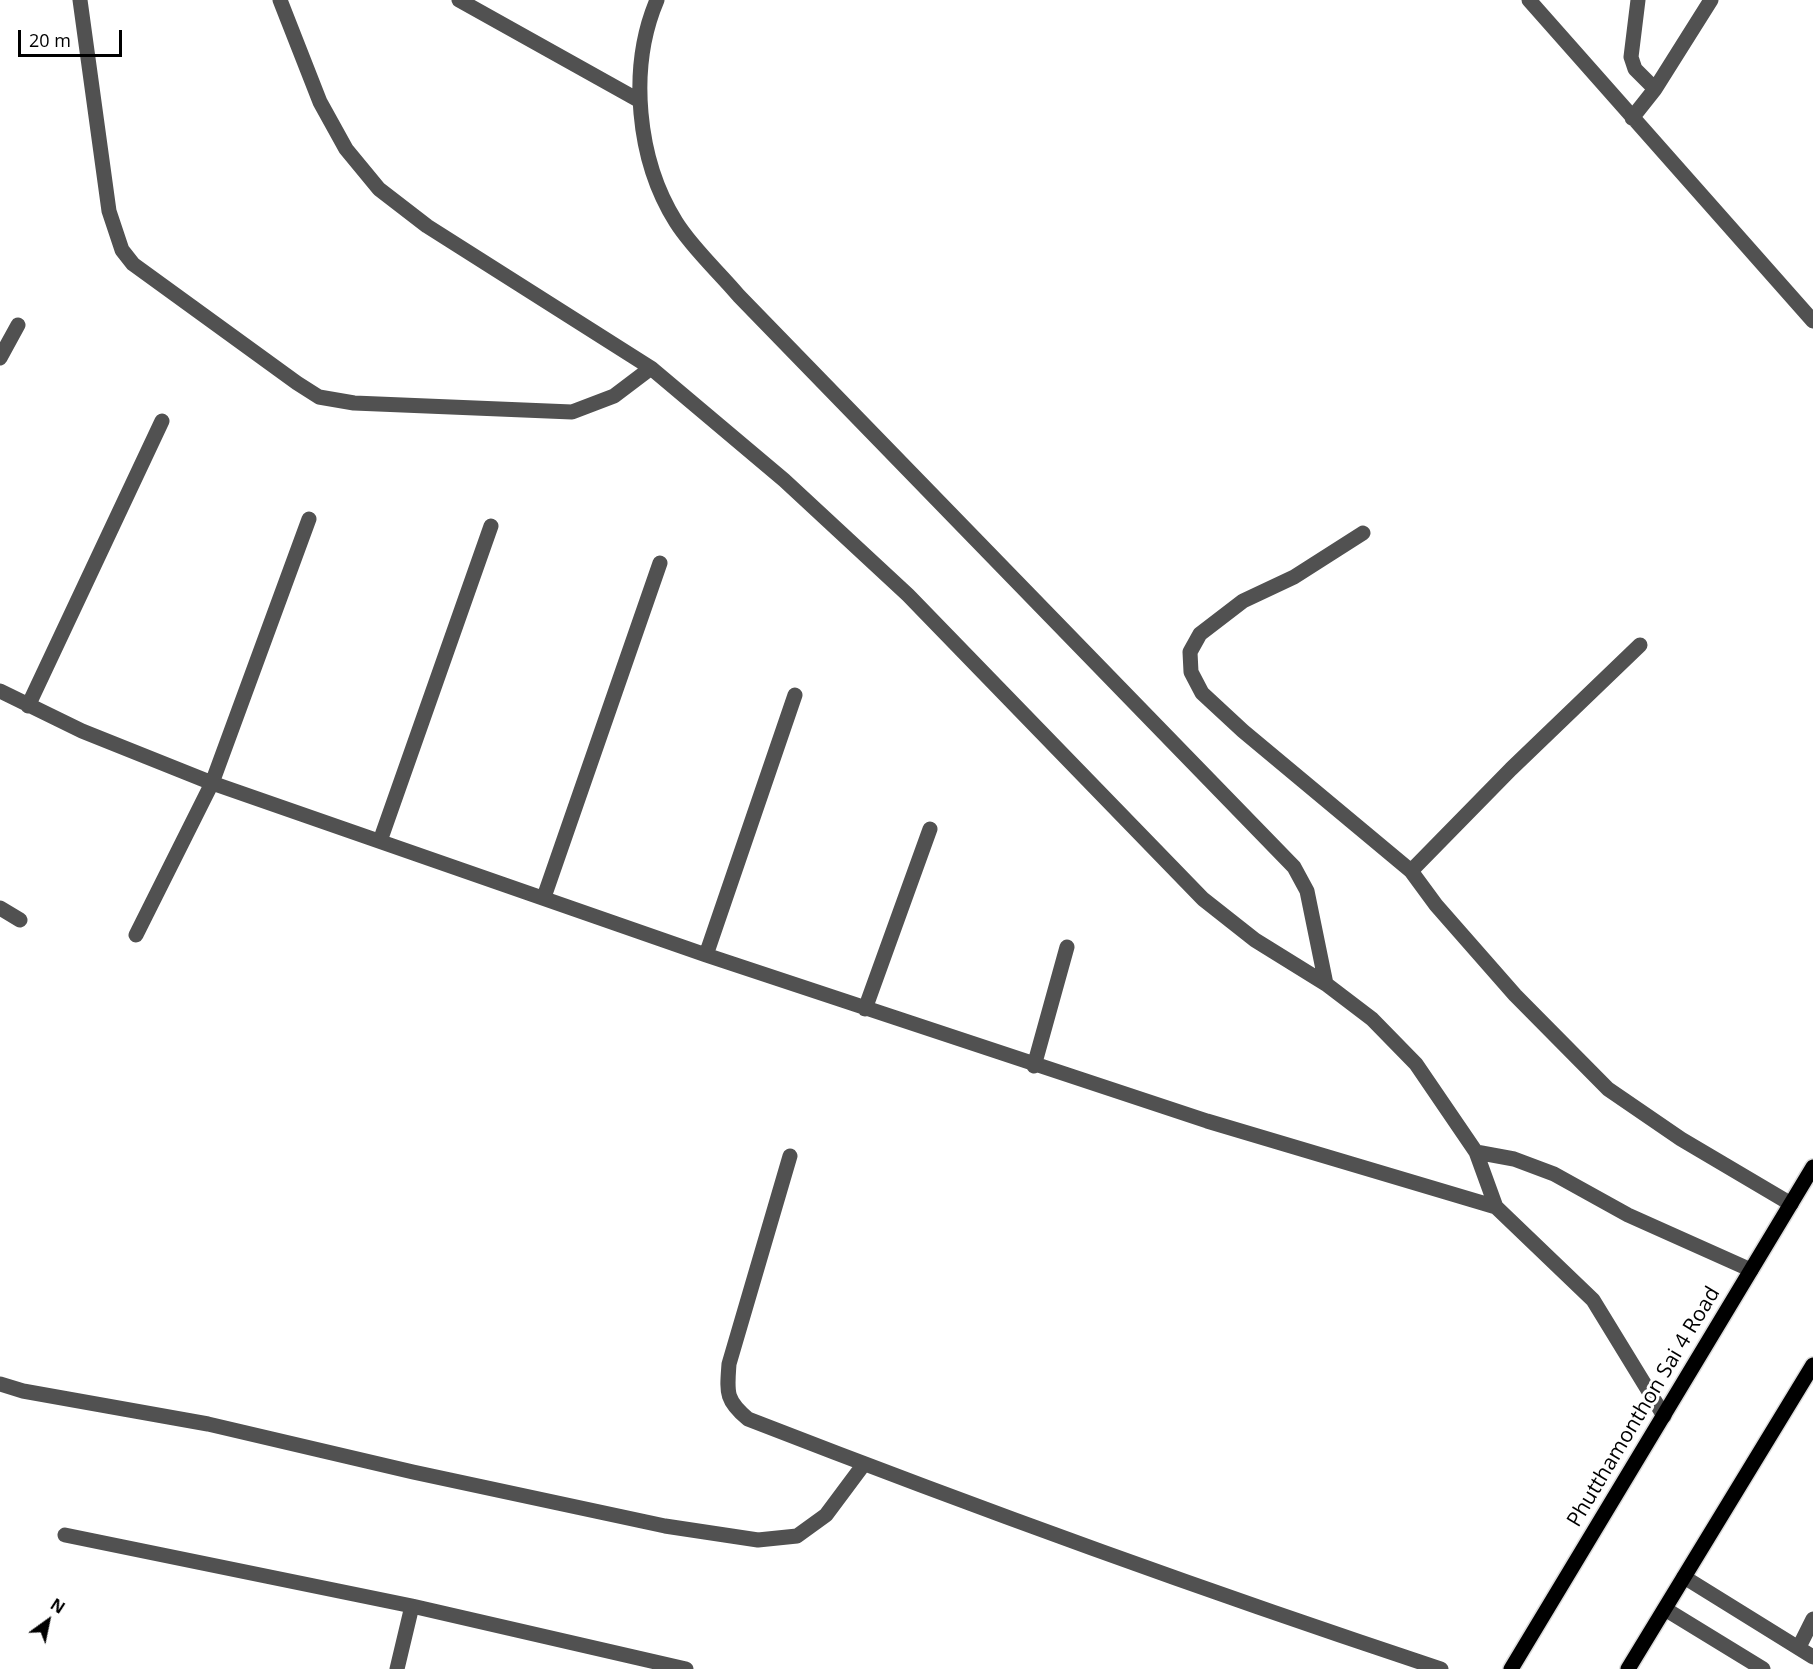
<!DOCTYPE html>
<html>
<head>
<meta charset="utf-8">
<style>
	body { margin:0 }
	#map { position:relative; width:1813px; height:1669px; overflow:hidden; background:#fff; font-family:"Open Sans",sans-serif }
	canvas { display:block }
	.north { position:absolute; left:18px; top:1591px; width:60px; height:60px; -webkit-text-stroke:4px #fff; paint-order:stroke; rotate:33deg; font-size:16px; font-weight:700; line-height:24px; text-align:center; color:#000 }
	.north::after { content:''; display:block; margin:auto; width:21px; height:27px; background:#000; clip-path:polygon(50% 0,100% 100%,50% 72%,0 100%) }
	.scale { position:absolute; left:18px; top:30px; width:104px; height:27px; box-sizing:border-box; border:3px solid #000; border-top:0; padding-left:8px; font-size:18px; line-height:21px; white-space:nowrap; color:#000; -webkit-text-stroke:4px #fff; paint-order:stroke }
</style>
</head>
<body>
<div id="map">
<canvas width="1813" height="1669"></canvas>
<div class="north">N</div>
<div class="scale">20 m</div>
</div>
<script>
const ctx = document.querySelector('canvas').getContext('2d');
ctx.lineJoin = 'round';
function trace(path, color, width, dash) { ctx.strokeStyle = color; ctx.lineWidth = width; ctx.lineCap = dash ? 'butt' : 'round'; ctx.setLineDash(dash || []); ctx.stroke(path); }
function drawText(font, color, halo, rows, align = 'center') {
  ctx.font = font + ' "Open Sans",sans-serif'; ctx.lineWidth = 6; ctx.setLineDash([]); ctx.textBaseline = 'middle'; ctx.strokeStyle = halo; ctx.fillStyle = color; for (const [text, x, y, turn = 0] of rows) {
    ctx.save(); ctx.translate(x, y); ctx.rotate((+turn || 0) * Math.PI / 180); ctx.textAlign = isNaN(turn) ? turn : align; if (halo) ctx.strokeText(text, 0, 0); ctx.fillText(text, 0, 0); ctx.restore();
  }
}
const minor = new Path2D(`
	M80,0L109,211L122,250L133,264L297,383L319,397L354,403L572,412L614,396L651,368
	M280,0L320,102L346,149L379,189L427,226L651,368L784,480L908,595L1203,899L1255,940L1326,984L1372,1019L1416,1064L1476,1152L1496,1207L1593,1300L1664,1416
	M459,0L640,101
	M657,0C628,68 637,160 676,222C693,249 719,272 739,296L1294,867L1307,891L1326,984
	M1529,0L1813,321
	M1638,0L1631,57L1635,69L1655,89
	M1632,118L1655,89L1711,0
	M0,358L18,325
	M1363,533L1294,577L1243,601L1200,634L1190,652L1191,672L1202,693L1243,731L1411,871L1436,905L1515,995L1608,1089L1681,1139L1791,1204
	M0,691L82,731L212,783L706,955L1207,1121L1496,1207
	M28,706L162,421
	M380,841L491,526
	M1411,871L1511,769L1640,645
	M544,897L660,563
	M0,908L20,920
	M136,935L212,783L309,519
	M706,955L795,695
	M865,1009L930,829
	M1034,1066L1067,947
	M1476,1152L1514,1159L1554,1174L1628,1215L1751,1270
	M790,1156L729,1364C727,1392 725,1400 748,1419C977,1508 1208,1592 1441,1669
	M0,1384L23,1391L208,1424L413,1472L665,1526L758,1540L797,1536L826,1515L864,1464
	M65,1535L412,1606L686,1669
	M1684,1577L1813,1657
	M1665,1609L1763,1669
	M1799,1647L1813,1619
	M397,1669L412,1606`);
const major = new Path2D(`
	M1511,1669L1813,1167
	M1628,1669L1813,1365`);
const streetNames = [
	["Phutthamonthon Sai 4 Road",1644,1407,-59]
];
trace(major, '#dbdbdb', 18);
trace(minor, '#515151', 15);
trace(major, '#000', 15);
drawText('21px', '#000', '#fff', streetNames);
</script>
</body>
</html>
